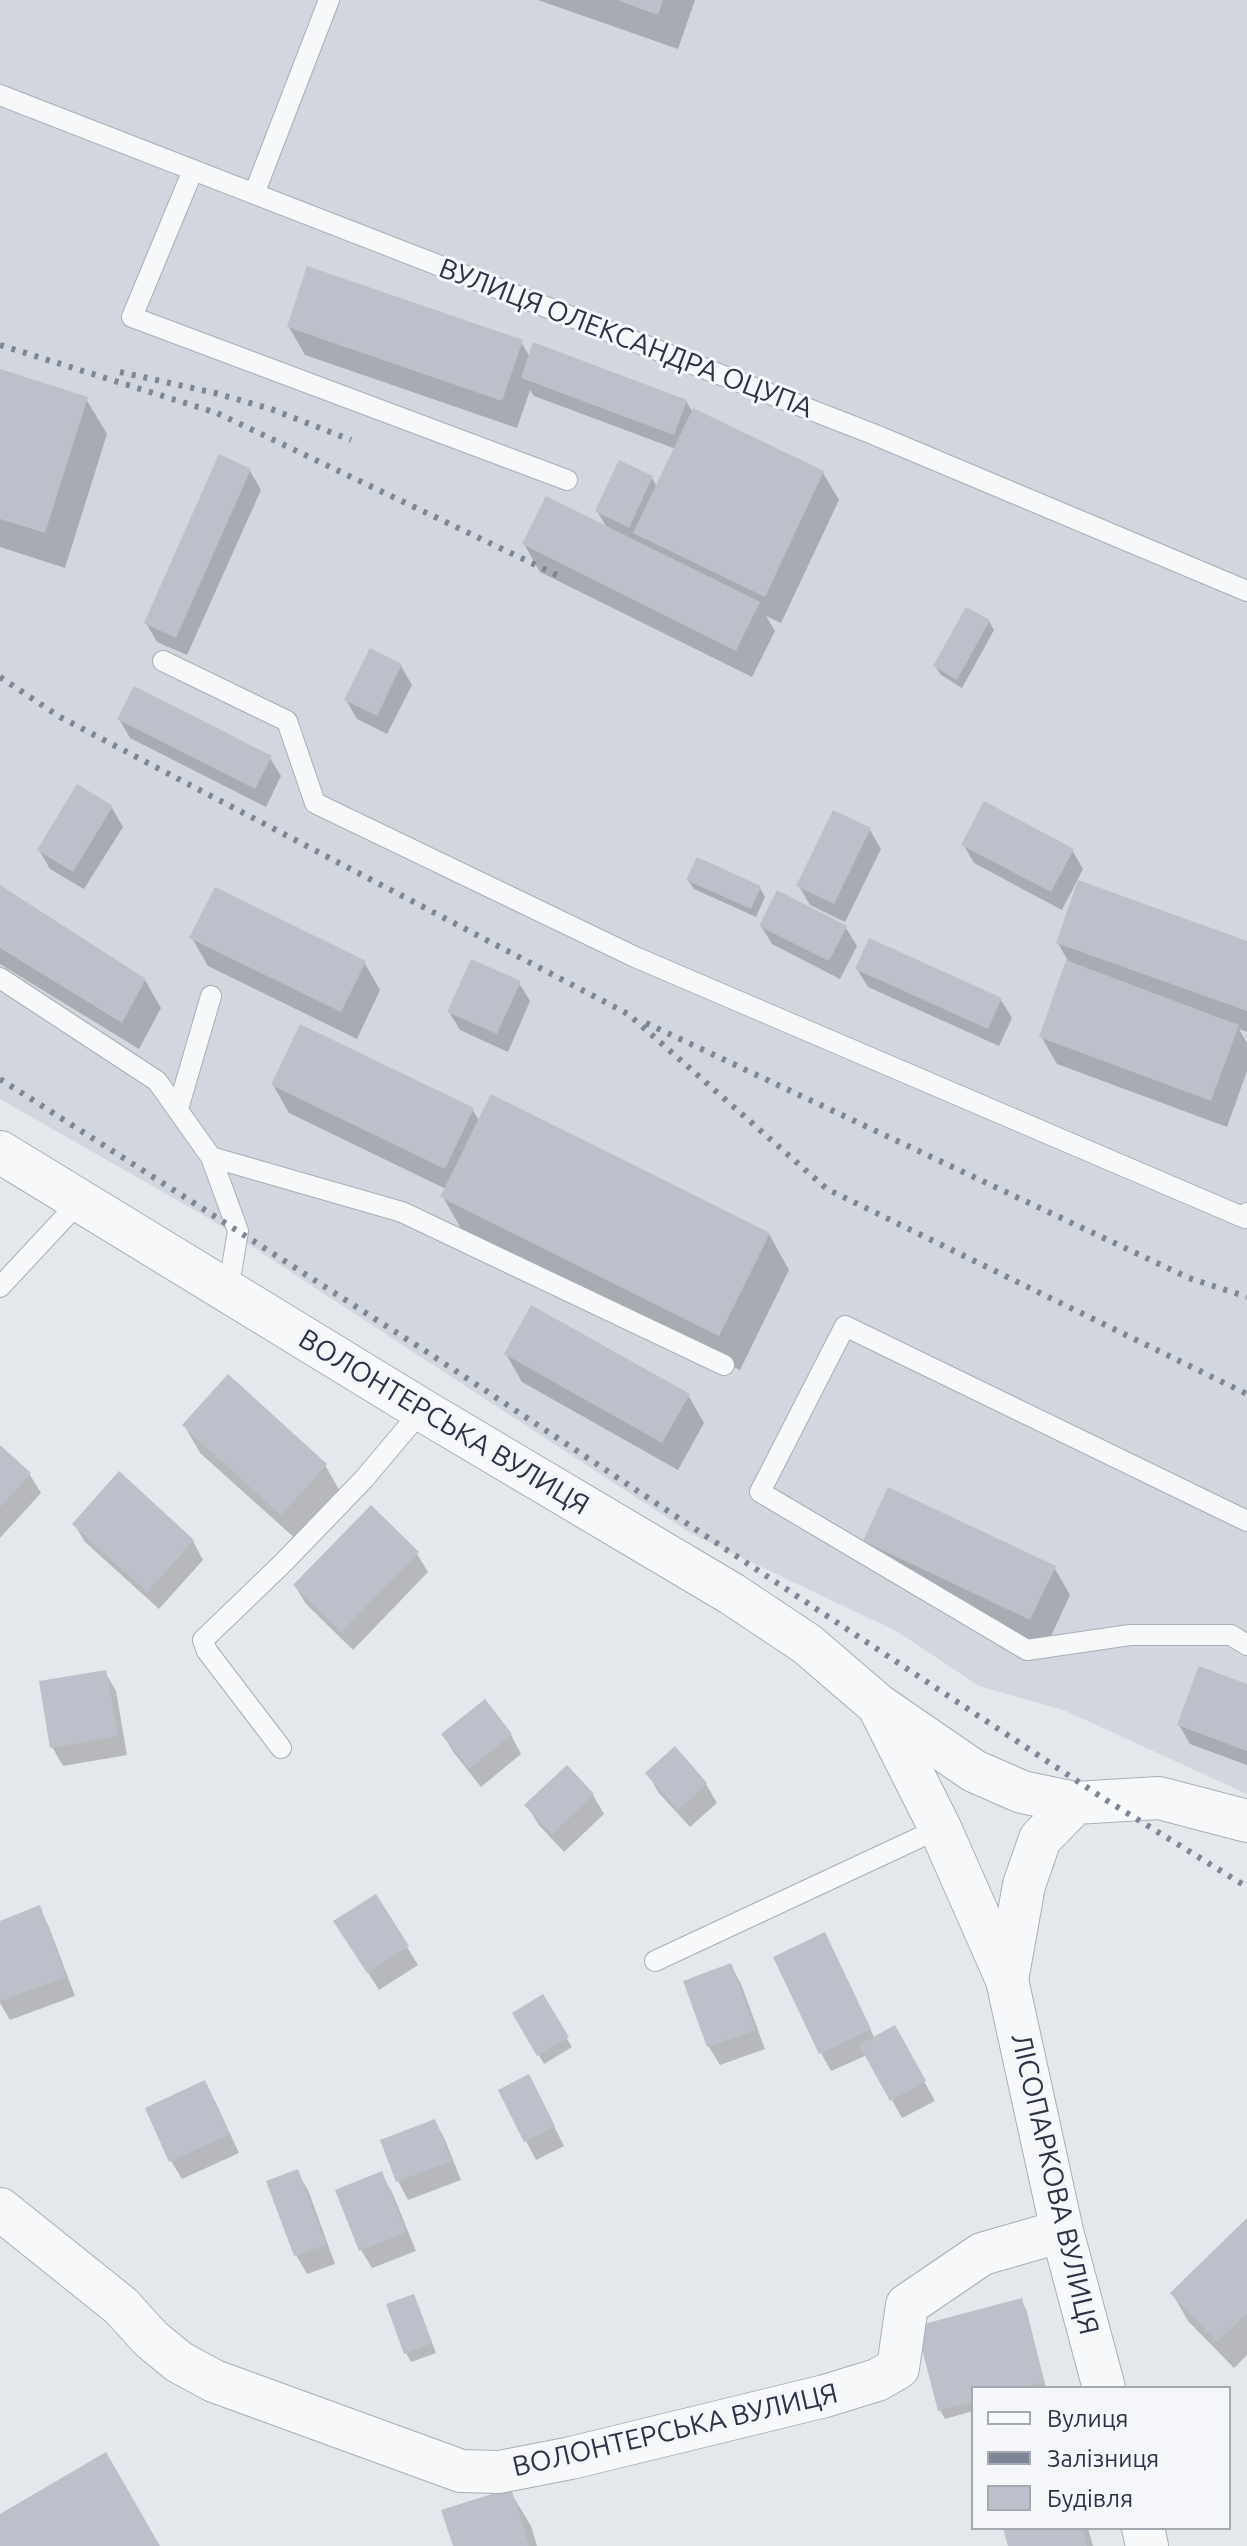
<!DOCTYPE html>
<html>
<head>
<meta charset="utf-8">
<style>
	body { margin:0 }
	#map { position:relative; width:1247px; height:2546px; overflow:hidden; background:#e4e7ec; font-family:Ubuntu,sans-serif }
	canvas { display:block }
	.legend { position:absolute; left:971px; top:2386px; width:260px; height:144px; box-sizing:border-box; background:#f4f6f9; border:2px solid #a4a8b1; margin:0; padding:10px 14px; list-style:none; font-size:24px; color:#2b3445 }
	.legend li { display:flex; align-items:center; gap:16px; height:40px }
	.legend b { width:40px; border:2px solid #a4a8b1 }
</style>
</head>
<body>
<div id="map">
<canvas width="1247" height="2546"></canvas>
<ul class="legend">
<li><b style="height:10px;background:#f7f8fa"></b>Вулиця</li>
<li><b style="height:10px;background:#7d8696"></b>Залізниця</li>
<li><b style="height:22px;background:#bbc0ca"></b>Будівля</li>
</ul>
</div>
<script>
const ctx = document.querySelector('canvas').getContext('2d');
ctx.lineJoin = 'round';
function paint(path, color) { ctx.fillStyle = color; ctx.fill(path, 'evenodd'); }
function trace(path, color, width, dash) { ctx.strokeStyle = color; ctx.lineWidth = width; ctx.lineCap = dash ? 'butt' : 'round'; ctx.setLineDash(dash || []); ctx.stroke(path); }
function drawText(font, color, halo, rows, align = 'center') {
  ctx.font = font + ' Ubuntu,sans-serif'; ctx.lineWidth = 6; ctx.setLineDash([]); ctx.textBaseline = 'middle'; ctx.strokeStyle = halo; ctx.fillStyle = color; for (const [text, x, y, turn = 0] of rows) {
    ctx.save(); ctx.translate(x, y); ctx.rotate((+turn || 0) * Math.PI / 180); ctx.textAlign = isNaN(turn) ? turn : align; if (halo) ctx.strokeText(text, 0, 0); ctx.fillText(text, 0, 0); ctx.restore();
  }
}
const built = new Path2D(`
	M0,0H1247V1794L1066,1711L979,1686L898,1632L692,1534L205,1216L0,1099Z`);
const shadow = new Path2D(`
	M538,0H695L678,49Z
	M289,327L521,342L530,357L686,401L693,413L823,473L839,500L781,623L766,616L775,631L752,677L540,572L524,544L607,528L597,511L652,478L657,487L676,449L534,396L530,390L517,428L305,355Z
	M0,371L86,399L107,434L65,568L0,547Z
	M250,471L261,490L187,655L157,642L146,623Z
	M989,621L994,630L962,688L941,675L935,666Z
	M401,666L412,685L387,734L357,719L346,700Z
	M119,719L270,758L281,776L266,807L130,738Z
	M112,808L123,827L84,889L50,869L39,850Z
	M870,830L881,849L845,922L810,905L799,886Z
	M963,844L1072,850L1083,869L1062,910L974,863Z
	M688,880L760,888L765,897L756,917L694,889Z
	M0,888L145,980L161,1008L139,1049L0,964Z
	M761,926L846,928L857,946L840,979L772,944Z
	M192,938L364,962L380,990L357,1039L208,966Z
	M1058,943H1247V1032L1239,1029L1247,1043V1071L1227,1127L1057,1064L1041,1036L1068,961Z
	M857,969L1001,1000L1012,1018L999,1046L868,987Z
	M519,983L530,1001L508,1052L460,1030L449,1012Z
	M273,1085L472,1109L480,1122L769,1234L789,1270L740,1370L463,1232L443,1197L446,1189L289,1113Z
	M506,1354L688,1395L704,1423L678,1470L522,1382Z
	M184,1425L325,1465L341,1493L298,1541L200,1453Z
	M0,1447L30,1475L41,1493L0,1538Z
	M74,1524L193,1541L203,1560L159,1609L85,1542Z
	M865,1541L1054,1567L1070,1595L1046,1647L881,1569Z
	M417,1554L428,1572L353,1650L306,1604L295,1586Z
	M105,1672L116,1691L127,1755L63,1766L52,1747Z
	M1247,1687V1765L1190,1744L1179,1725Z
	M485,1702L511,1735L521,1754L481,1787L454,1753L443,1735Z
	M675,1749L706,1784L717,1803L690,1827L658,1792L648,1773Z
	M567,1768L593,1795L604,1814L564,1852L538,1824L527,1805Z
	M39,1908L49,1927L75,1996L10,2020L0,2003V1923Z
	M825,1934L875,2039L894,2028L935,2101L902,2118L867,2055L831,2071L821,2053Z
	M347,1940L407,1947L418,1965L379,1990Z
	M731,1965L741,1984L765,2049L720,2065L709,2047L685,1982Z
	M542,1997L572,2047L544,2064L515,2014Z
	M539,2096L564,2146L536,2160L526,2141Z
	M215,2101L239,2153L182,2179L171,2161Z
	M435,2121L445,2140L461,2180L408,2200L398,2181Z
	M297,2172L308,2190L335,2264L307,2274L296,2255Z
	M381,2174L392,2192L416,2251L372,2268L361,2250Z
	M1247,2220V2355L1234,2368L1188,2321L1172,2293Z
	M1021,2301L1026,2309L1046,2388H973V2411L945,2419L940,2410Z
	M418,2305L436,2353L411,2362L406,2353Z
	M510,2491L531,2526L537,2546H455Z
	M1005,2528H1088L1093,2546H1010Z`);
const building = new Path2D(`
	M617,0H663L658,15Z
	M307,266L523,340L502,401L287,327Z
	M533,342L687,400L674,435L521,378Z
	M0,369L88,397L45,533L0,519Z
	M693,408L824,471L765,597L633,533Z
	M219,454L251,469L176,638L144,623Z
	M619,460L653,476L629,528L595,511Z
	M546,496L760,602L736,651L522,544Z
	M966,607L990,620L957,680L933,666Z
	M370,648L402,664L377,716L344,700Z
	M134,686L272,756L255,789L117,719Z
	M77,784L113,806L73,872L37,850Z
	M984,801L1074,849L1051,892L961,845Z
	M833,810L871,828L834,904L796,886Z
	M697,857L761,886L751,909L686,880Z
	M1078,880L1247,941V1011L1056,943Z
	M0,885L146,979L122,1023L0,948Z
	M215,887L366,961L341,1012L189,938Z
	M777,890L847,926L829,961L759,926Z
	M869,938L1002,998L988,1029L855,969Z
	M471,959L521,981L497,1034L447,1012Z
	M1066,960L1239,1025L1211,1101L1039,1037Z
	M300,1024L474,1108L445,1169L271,1085Z
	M491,1094L770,1233L719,1336L440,1197Z
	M531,1305L690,1394L662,1443L504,1354Z
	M228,1374L327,1464L281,1515L182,1425Z
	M0,1445L31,1473L0,1507Z
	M119,1471L194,1540L147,1592L72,1524Z
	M888,1487L1056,1566L1030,1620L863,1541Z
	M371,1505L419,1552L341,1632L293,1585Z
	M1199,1666L1247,1684V1751L1177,1725Z
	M106,1670L118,1736L50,1748L39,1681Z
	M485,1699L512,1734L469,1769L441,1734Z
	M675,1746L707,1783L678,1810L645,1773Z
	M567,1765L594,1794L552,1834L524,1805Z
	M376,1894L409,1946L367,1973L333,1921Z
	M40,1905L66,1977L0,2001V1921Z
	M825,1932L871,2029L819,2054L773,1957Z
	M731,1963L756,2030L707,2047L683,1981Z
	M543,1994L569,2037L537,2056L512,2013Z
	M895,2025L926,2081L890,2101L859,2045Z
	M529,2074L555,2126L524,2142L498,2090Z
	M205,2080L230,2134L169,2162L145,2108Z
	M435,2119L451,2161L396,2182L380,2140Z
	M298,2169L326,2245L294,2256L266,2181Z
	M382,2171L406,2232L359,2251L335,2190Z
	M1247,2218V2313L1217,2342L1170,2293Z
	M414,2294L432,2343L404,2354L386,2304Z
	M1022,2298L1044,2382L1023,2388H973V2401L938,2411L916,2326Z
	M106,2452L160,2546H0V2514Z
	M511,2488L529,2546H453L441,2510Z
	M1003,2528H1082L1087,2546H1008Z`);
const service = new Path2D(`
	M0,95L873,434L1247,591
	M193,170L132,317L567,480
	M254,194L329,0
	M163,661L287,721L315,803L635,957L1245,1218L1247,1213
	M0,978L157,1081L211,1157L238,1231L228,1291
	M178,1109L211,996
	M211,1157L402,1212L724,1365
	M0,1287L80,1201
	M1247,1521L845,1326L760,1492L1027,1650L1130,1635H1231L1247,1645
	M281,1748L207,1651L203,1640L283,1563L364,1479L422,1410
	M655,1961L940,1828`);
const minor = new Path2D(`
	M0,1152L422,1410L732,1594L807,1644L878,1705L974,1771L1022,1792L1075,1803
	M880,1709L940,1828L1007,1980L1062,2231L1104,2388
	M1007,1980L1024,1885L1040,1839L1075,1803L1159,1798L1247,1821
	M0,2209L121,2306L151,2339L179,2362L214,2381L461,2471L499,2472L571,2458L825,2396L877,2380L898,2368L907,2305L982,2254L1062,2231
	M1143,2528L1147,2546`);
const rail = new Path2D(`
	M0,345L217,413L561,577
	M120,372L215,393L271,409L351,440
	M0,677L60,717L628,1014L827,1189L1247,1394
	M646,1023L1189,1278L1247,1297
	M0,1079L430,1354L1106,1800L1247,1887`);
const streetNames = [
	["ВУЛИЦЯ ОЛЕКСАНДРА ОЦУПА",626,338,21],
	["ВОЛОНТЕРСЬКА ВУЛИЦЯ",444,1422,31],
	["ЛІСОПАРКОВА ВУЛИЦЯ",1055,2184,77],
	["ВОЛОНТЕРСЬКА ВУЛИЦЯ",675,2430,-13]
];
paint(built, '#d2d6de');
paint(shadow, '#0003');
paint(building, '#bbc0ca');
trace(service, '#a9aeb7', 22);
trace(minor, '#a9aeb7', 44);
trace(service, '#f7f8fa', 20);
trace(minor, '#f7f8fa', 42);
trace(rail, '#7d8696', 6, [4, 8]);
drawText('28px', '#2b3445', '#f4f6f9', streetNames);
</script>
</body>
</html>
